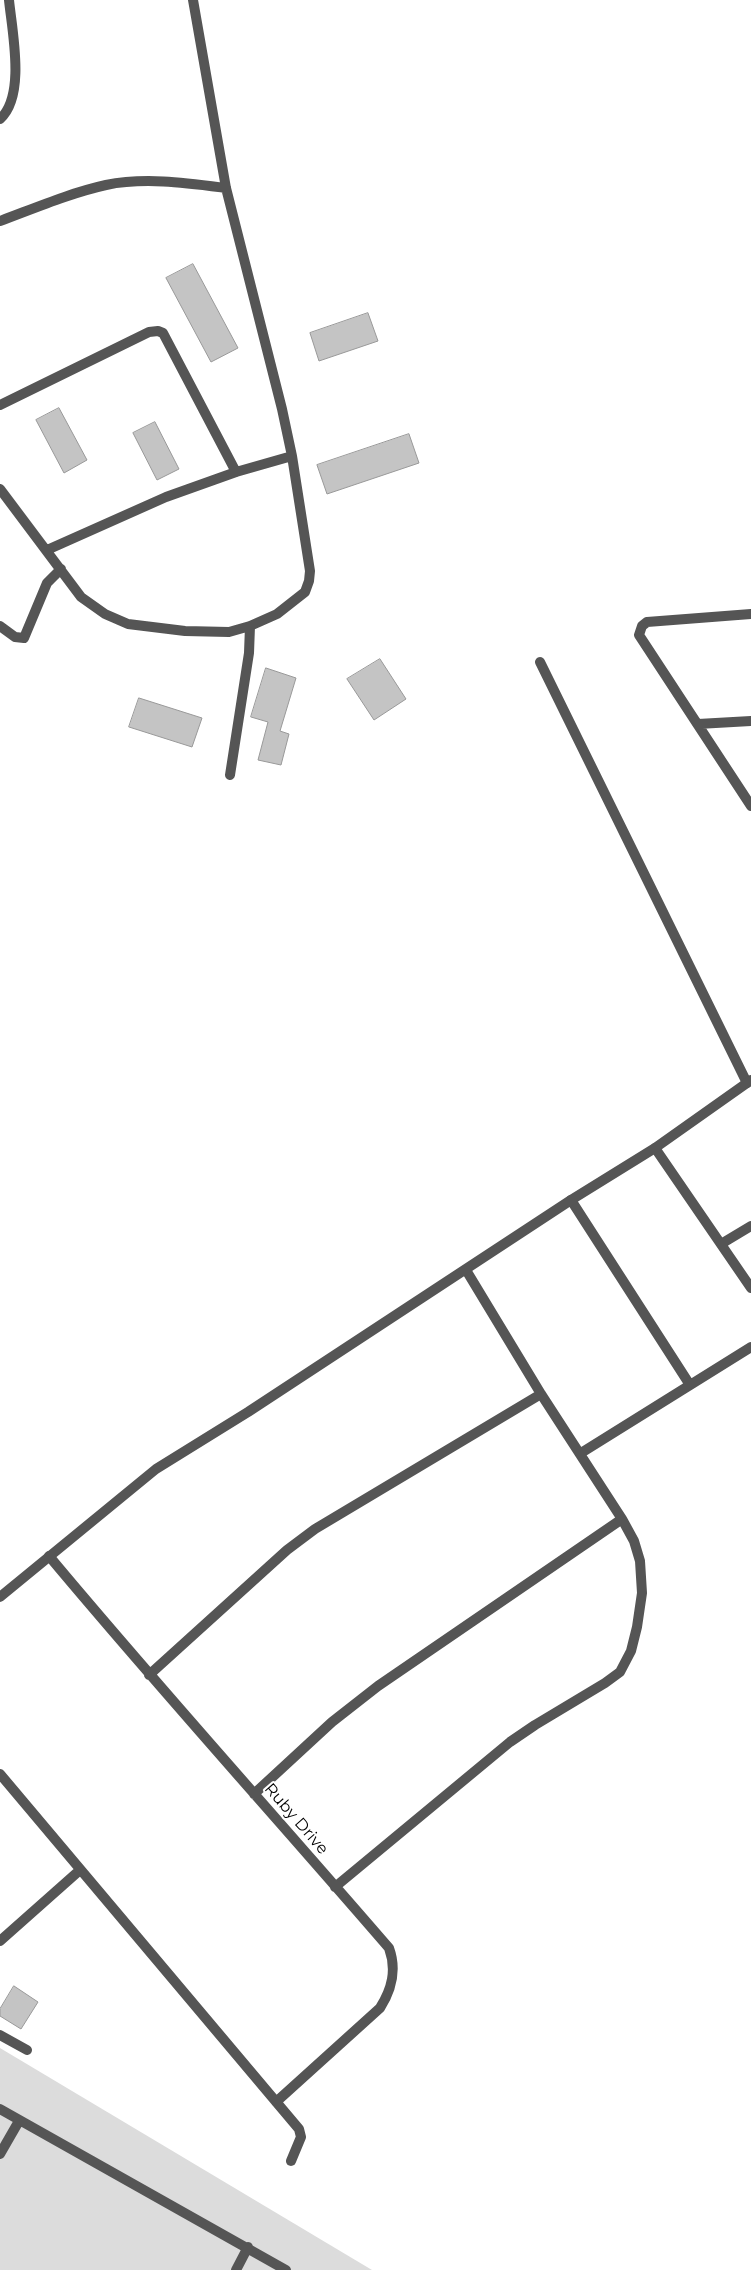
<!DOCTYPE html>
<html>
<head>
<meta charset="utf-8">
<style>
	body { margin:0 }
	canvas { display:block; background:#fff }
</style>
</head>
<body>
<canvas width="751" height="2270"></canvas>
<script>
const ctx = document.querySelector('canvas').getContext('2d');
ctx.lineJoin = 'round';
function paint(path, color) { ctx.fillStyle = color; ctx.fill(path, 'evenodd'); }
function trace(path, color, width, dash) { ctx.strokeStyle = color; ctx.lineWidth = width; ctx.lineCap = dash ? 'butt' : 'round'; ctx.setLineDash(dash || []); ctx.stroke(path); }
function drawText(font, color, halo, rows, align = 'center') {
  ctx.font = font + ' Montserrat,sans-serif'; ctx.lineWidth = 4; ctx.setLineDash([]); ctx.textBaseline = 'middle'; ctx.strokeStyle = halo; ctx.fillStyle = color; for (const [text, x, y, turn = 0] of rows) {
    ctx.save(); ctx.translate(x, y); ctx.rotate((+turn || 0) * Math.PI / 180); ctx.textAlign = isNaN(turn) ? turn : align; if (halo) ctx.strokeText(text, 0, 0); ctx.fillText(text, 0, 0); ctx.restore();
  }
}
const green = new Path2D(`
	M0,2048L372,2270H0Z`);
const building = new Path2D(`
	M193,264L238,348L211,362L166,278Z
	M368,313L378,341L319,361L310,333Z
	M59,408L87,460L64,473L36,420Z
	M155,422L179,469L157,480L133,433Z
	M409,434L419,463L327,494L317,465Z
	M380,659L406,699L374,720L347,679Z
	M266,668L296,678L280,731L289,734L281,765L258,760L268,722L251,717Z
	M139,698L202,718L192,747L129,727Z
	M14,1986L38,2002L21,2029L0,2016V2009Z`);
const minor = new Path2D(`
	M0,119C26,96 12,31 9,0
	M0,221C35,208 70,193 106,185C145,177 187,183 226,188
	M0,405L149,332L158,331L163,333L236,472
	M0,489L81,597L105,614L128,624L185,631L229,632L250,626L277,614L305,592L309,581L310,571L292,456L282,409L226,188L193,0
	M47,550L166,497L236,472L292,456
	M751,614L647,622L642,626L639,635L751,806
	M0,626L15,637L24,638L47,583L61,569
	M540,662L747,1083
	M698,724L751,721
	M230,775L249,653L250,626
	M655,1148L751,1288
	M571,1200L690,1385
	M721,1244L751,1226
	M581,1453L751,1347
	M49,1556C160,1689 276,1817 389,1948C397,1970 392,1989 380,2008L276,2102
	M149,1675L287,1550L315,1529L541,1394
	M0,1774L299,2129L301,2137L291,2161
	M254,1794L332,1722L378,1686L622,1519
	M335,1887L510,1742L535,1725L605,1683L620,1672L631,1651L637,1627L642,1593L640,1561L634,1541L622,1519L541,1394L466,1270
	M0,1941L80,1870
	M0,2035L27,2050
	M0,2109L286,2270
	M0,2154L19,2121
	M236,2270L248,2247`);
const tertiary = new Path2D(`
	M0,1597L156,1469L248,1412L571,1200L655,1148L751,1080`);
const streetNames = [
	["Ruby Drive",296,1819,49]
];
paint(green, '#dcdcdc');
paint(building, '#c4c4c4');
trace(building, '#999', 1);
trace(minor, '#555', 10);
trace(tertiary, '#555', 10);
drawText('16px', '#000', '#fff', streetNames);
</script>
</body>
</html>
